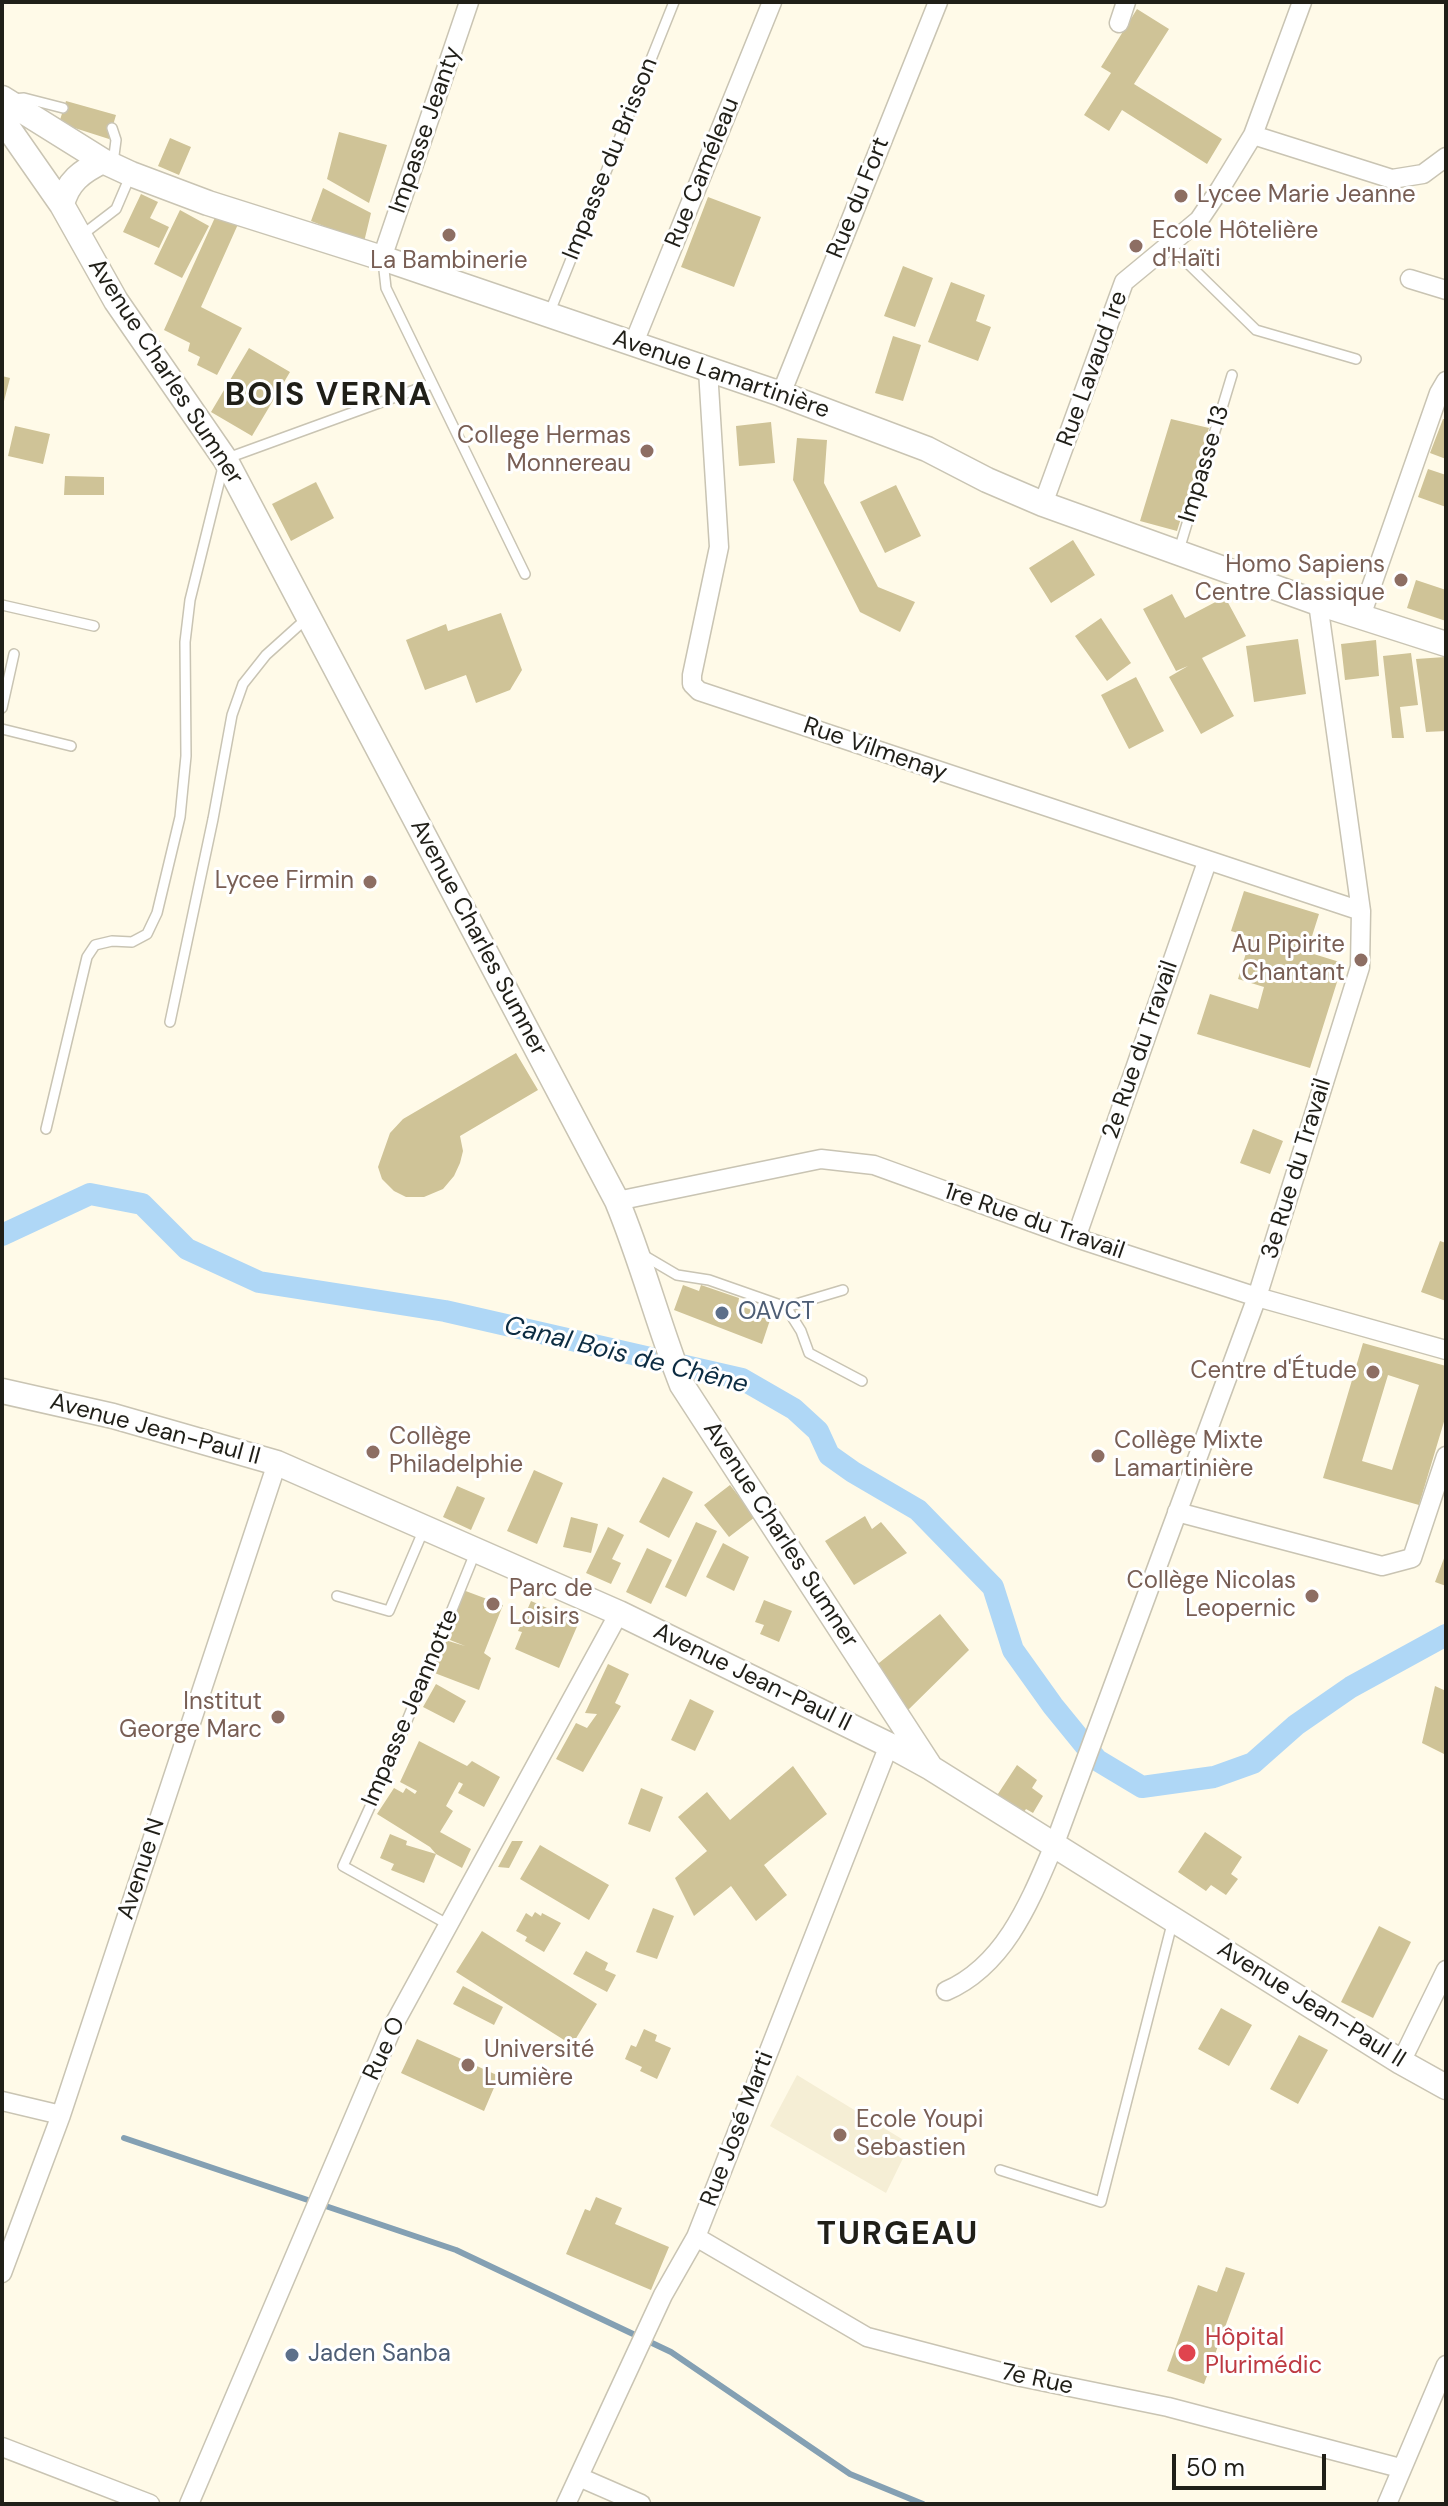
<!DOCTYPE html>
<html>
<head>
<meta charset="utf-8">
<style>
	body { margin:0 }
	#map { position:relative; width:1448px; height:2506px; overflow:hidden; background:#fffae8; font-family:"DM Sans",sans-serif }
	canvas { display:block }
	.frame { position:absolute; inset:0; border:4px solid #201f18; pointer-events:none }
	.scale { position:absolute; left:1172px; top:2454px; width:154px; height:36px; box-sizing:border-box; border:4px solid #201f18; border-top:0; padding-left:10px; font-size:24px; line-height:28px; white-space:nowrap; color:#201f18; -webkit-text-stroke:6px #fff; paint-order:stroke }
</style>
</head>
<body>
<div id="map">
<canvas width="1448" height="2506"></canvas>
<div class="frame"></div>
<div class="scale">50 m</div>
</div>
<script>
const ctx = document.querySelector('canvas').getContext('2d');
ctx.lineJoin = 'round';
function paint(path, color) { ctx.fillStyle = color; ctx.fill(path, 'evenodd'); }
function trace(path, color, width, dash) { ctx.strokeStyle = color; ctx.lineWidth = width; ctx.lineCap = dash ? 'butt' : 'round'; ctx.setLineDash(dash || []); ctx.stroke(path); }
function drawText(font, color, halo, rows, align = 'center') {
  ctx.font = font + ' "DM Sans",sans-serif'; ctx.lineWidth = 6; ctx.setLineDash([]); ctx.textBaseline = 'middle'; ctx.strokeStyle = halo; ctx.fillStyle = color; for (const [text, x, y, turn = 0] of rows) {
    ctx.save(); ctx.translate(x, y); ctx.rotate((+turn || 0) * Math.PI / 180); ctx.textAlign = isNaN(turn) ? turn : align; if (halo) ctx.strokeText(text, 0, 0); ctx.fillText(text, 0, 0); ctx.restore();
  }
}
const built = new Path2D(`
	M797,2075L910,2144L886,2193L770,2126Z`);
const stream = new Path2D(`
	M124,2138L456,2250L671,2352L850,2474L923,2504`);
const canal = new Path2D(`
	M2,1235L90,1194L142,1204L187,1249L259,1282L445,1311L742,1379L794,1409L818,1431L829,1455L853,1472L918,1510L993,1587L1013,1650L1053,1706L1097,1760L1142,1787L1214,1777L1253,1763L1296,1725L1351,1687L1446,1635`);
const building = new Path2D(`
	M1137,9L1169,29L1134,84L1222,139L1207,164L1122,110L1109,131L1084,115L1111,73L1101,67Z
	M66,101L116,115L109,139L59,123Z
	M339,132L387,145L369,203L327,179Z
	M170,138L191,147L179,175L158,166Z
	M323,188L371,213L364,242L311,221Z
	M141,194L158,202L150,218L169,227L159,248L123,232Z
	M708,197L761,217L734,287L681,267Z
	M180,210L209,226L182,278L154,264Z
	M217,213L239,222L201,307L242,328L217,375L197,365L200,357L188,351L190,343L164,330Z
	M903,266L933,278L915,327L884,316Z
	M951,282L985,295L976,321L991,327L978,361L928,342Z
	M893,336L921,345L903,401L875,393Z
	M249,348L290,372L252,436L211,412Z
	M2,376L10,378L3,405H2Z
	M1171,419L1209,428L1177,531L1140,521Z
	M1443,419H1446V459L1430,453Z
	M771,422L775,463L739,466L736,426Z
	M15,426L50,434L43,464L8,456Z
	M797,438L827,440L824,483L878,587L915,602L900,632L860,612L793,480Z
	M1428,469L1446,475V507L1418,497Z
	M65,476L104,477V495H64Z
	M316,482L334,518L291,541L272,504Z
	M896,485L921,536L885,553L860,502Z
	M1073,540L1095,575L1051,603L1029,568Z
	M1416,580L1446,590V621L1407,608Z
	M1172,594L1185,618L1225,597L1246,636L1202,658L1234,716L1201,734L1169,677L1188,666L1176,671L1143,609Z
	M501,613L522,670L510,690L476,703L466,675L425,690L406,640L446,624L448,631Z
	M1101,618L1131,663L1107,681L1075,636Z
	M1298,639L1306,694L1254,702L1246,646Z
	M1376,640L1379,676L1345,680L1341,644Z
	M1411,653L1418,705L1400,707L1404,738H1392L1383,656Z
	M1445,657L1446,731L1426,732L1416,659Z
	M1136,677L1164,731L1129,749L1101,695Z
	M1244,891L1319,914L1307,952L1343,963L1310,1068L1197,1034L1210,994L1258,1009L1264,987L1238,979L1251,937L1231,931Z
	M516,1053L538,1090L460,1136L463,1151L460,1163L454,1176L443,1189L424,1197H406L394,1191L382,1179L378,1167L390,1133L403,1119Z
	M1253,1129L1283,1141L1270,1174L1240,1163Z
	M1440,1241L1446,1243V1301L1421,1292Z
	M683,1285L699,1291L701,1285L739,1298L738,1305L771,1317L762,1344L674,1310Z
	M1363,1343L1446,1366V1415L1419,1505L1323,1478ZM1388,1375L1419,1385L1392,1470L1362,1461Z
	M534,1470L563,1483L537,1544L507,1531Z
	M663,1477L693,1492L669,1538L639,1522Z
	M730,1485L755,1517L729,1537L704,1505Z
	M457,1486L485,1498L471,1530L443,1517Z
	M865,1516L872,1529L881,1522L907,1553L854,1585L825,1541Z
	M571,1517L598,1524L591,1553L563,1547Z
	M696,1522L717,1531L686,1597L665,1587Z
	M608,1527L624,1535L612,1559L621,1563L611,1584L586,1573Z
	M723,1543L749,1557L734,1591L706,1577Z
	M647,1548L672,1560L651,1604L626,1592Z
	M1446,1553V1586L1435,1582Z
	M463,1590L503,1605L484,1653L491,1658L479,1690L432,1672L445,1640L465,1646L445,1638Z
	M764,1600L792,1611L779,1642L760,1634L764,1625L755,1622Z
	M531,1601L579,1622L559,1668L515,1649L522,1632L518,1631Z
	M940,1614L969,1650L903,1715L874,1667Z
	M608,1664L629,1674L615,1703L621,1706L583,1772L556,1759L576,1723L587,1728L597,1714L585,1713Z
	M436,1684L466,1701L454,1723L423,1707Z
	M1435,1686L1446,1691V1755L1422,1743Z
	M690,1699L714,1711L695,1751L671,1740Z
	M419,1741L467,1766L472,1761L500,1777L484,1807L458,1793L463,1784L459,1782L446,1806L453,1811L440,1832L471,1849L462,1868L436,1854L424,1883L391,1870L394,1864L380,1858L390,1834L407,1841L406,1845L436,1854L430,1847L377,1814L394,1788L403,1793L406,1788L415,1794L417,1791L400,1782Z
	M1017,1765L1037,1780L1032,1788L1043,1796L1033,1813L1026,1809L1019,1820L992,1803Z
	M793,1766L827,1814L764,1865L787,1895L756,1921L731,1886L694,1916L675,1878L707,1851L678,1817L707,1792L730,1820Z
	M641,1788L663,1797L650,1832L628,1824Z
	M1205,1832L1242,1857L1231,1874L1238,1879L1226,1895L1211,1885L1206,1891L1178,1872Z
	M512,1841H523L509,1868L498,1867Z
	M540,1845L609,1885L589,1920L520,1879Z
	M653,1908L674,1916L657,1959L636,1952Z
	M535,1912L541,1916L542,1913L561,1923L544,1952L525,1941L527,1937L516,1931L526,1913L532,1917Z
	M1379,1926L1411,1942L1373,2018L1341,2002Z
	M482,1931L597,2004L572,2045L456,1972Z
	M586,1951L608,1963L605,1970L616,1975L607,1992L573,1974Z
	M463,1986L503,2007L494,2025L453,2004Z
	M1221,2008L1252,2025L1229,2066L1198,2049Z
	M644,2029L657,2035L655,2041L671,2048L657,2079L640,2071L642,2067L625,2059L631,2045L636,2047Z
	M1299,2035L1328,2050L1298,2104L1270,2089Z
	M417,2039L499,2076L484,2111L401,2073Z
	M596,2197L622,2208L615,2224L669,2247L651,2290L566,2254L585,2209L590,2211Z
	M1226,2267L1245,2273L1204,2384L1167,2371L1198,2285L1217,2292Z`);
const service = new Path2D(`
	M12,99L24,98L63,108
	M112,128L116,140L113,163
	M82,235L116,209L131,174
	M1170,246L1256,330L1356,359
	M383,261L386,288L525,574
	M549,314L674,2
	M1179,550L1232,375
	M2,605L94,626
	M2,708L14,654
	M2,729L71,746
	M170,1022L213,819L232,715L243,684L266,655L306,619
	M46,1129L87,957L95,945L112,941L132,942L147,934L157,913L180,817L186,756L185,642L190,600L225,459L431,384
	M643,1255L677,1275L709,1280L786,1307L843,1290
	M786,1307L801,1331L809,1353L862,1381
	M337,1596L389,1611L424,1529
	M449,1925L343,1866L389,1765L475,1553
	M1000,2170L1101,2202L1173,1920`);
const minor = new Path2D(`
	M1119,23L1126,2
	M1253,135L1392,179L1423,174L1446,157
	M382,258L469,2
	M1410,279L1446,290
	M633,345L772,2
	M708,370L719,547L692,675V684L699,691L1361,911
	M781,394L938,2
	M1043,504L1124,282L1199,220L1220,189L1253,135L1302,2
	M1361,616L1439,393L1446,381
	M617,1201L821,1159L874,1165L1076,1238L1257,1297L1446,1350
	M1076,1238L1207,862
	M1177,1512L1382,1566L1412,1558L1446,1456
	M946,1991C1006,1965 1031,1899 1055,1843L1257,1297L1360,967L1361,911L1318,603
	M1401,2062L1446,1970
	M2,2101L61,2115
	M696,2237L867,2337L1016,2376L1168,2407L1400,2468
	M2,2273L61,2115L277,1463
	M2,2447L150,2504
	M579,2477L641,2504
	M189,2504L393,2026L619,1613
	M566,2504L663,2295L696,2237L889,1745
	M1387,2504L1446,2365`);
const tertiary = new Path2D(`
	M2,98L103,161L131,174L208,203L382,258L781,394L927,449L987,480L1043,504L1318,603L1446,644
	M2,119L62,205L116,301L225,459L617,1201C642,1261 658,1324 682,1385L931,1768
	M62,205C67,182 82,171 103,161
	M2,1391L113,1416L277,1463L619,1613L889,1745L931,1768L1401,2062L1446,2087`);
const markers = [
	[1181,196,8,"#8d6e63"],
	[449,235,8,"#8d6e63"],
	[1136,246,8,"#8d6e63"],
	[647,451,8,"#8d6e63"],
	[1401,580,8,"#8d6e63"],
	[370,882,8,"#8d6e63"],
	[1361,960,8,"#8d6e63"],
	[722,1313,8,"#5c6f8a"],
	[1373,1372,8,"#8d6e63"],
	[373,1452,8,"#8d6e63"],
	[1098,1456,8,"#8d6e63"],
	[1312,1596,8,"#8d6e63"],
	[493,1604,8,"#8d6e63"],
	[278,1717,8,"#8d6e63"],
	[468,2065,8,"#8d6e63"],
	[840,2135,8,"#8d6e63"],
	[1187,2353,10,"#e0444e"],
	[292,2355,8,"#5c6f8a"]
];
const streetNames = [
	["Impasse Jeanty",426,130,-71],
	["Impasse du Brisson",611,159,-68],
	["Rue Caméleau",703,173,-68],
	["Rue du Fort",859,198,-68],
	["Rue Lavaud 1re",1093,369,-70],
	["Avenue Charles Sumner",165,372,57],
	["Avenue Lamartinière",721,375,19],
	["Impasse 13",1205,464,-73],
	["Rue Vilmenay",875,750,19],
	["Avenue Charles Sumner",478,938,62],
	["2e Rue du Travail",1141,1050,-71],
	["3e Rue du Travail",1297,1169,-73],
	["1re Rue du Travail",1034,1222,19],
	["Avenue Jean-Paul II",155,1430,15],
	["Avenue Charles Sumner",780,1535,57],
	["Avenue Jean-Paul II",752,1678,26],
	["Impasse Jeannotte",411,1708,-67],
	["Avenue N",142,1869,-72],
	["Avenue Jean-Paul II",1311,2005,32],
	["Rue O",385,2049,-65],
	["Rue José Marti",738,2129,-69],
	["7e Rue",1037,2380,12]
];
const educationNames = [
	["Lycee Marie Jeanne",1197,196],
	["Ecole Hôtelière",1152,232],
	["d'Haïti",1152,260],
	["La Bambinerie",449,262,"center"],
	["College Hermas",631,437,"right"],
	["Monnereau",631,465,"right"],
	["Homo Sapiens",1385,566,"right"],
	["Centre Classique",1385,594,"right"],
	["Lycee Firmin",354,882,"right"],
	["Au Pipirite",1345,946,"right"],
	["Chantant",1345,974,"right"],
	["Centre d'Étude",1357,1372,"right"],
	["Collège",389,1438],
	["Philadelphie",389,1466],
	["Collège Mixte",1114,1442],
	["Lamartinière",1114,1470],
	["Collège Nicolas",1296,1582,"right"],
	["Leopernic",1296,1610,"right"],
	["Parc de",509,1590],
	["Loisirs",509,1618],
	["Institut",262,1703,"right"],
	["George Marc",262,1731,"right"],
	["Université",484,2051],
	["Lumière",484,2079],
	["Ecole Youpi",856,2121],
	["Sebastien",856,2149]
];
const serviceNames = [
	["OAVCT",738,1313],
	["Jaden Sanba",308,2355]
];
const healthNames = [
	["Hôpital",1205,2339],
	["Plurimédic",1205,2367]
];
const waterNames = [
	["Canal Bois de Chêne",626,1356,14]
];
const districtNames = [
	["BOIS VERNA",329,397],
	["TURGEAU",898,2236]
];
paint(built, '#f5eed5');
trace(stream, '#84a0b3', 6);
trace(canal, '#afd7f6', 22);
paint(building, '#cfc397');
trace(service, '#c9c4b3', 12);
trace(minor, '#c9c4b3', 21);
trace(tertiary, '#c9c4b3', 27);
trace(service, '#fff', 9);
trace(minor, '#fff', 18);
trace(tertiary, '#fff', 24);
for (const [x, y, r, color] of markers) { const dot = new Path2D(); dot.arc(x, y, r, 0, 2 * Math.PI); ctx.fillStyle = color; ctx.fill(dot); trace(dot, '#fff', 3); }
drawText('24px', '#201f18', '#fff', streetNames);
drawText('24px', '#785e54', '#fff', educationNames, 'left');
drawText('24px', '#4e5e75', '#fff', serviceNames, 'left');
drawText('24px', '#be3a42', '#fff', healthNames, 'left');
drawText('italic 26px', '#0c2c42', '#fff', waterNames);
ctx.letterSpacing = '2px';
drawText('bold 32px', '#201f18', '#fff', districtNames);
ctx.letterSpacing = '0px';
</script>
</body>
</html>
